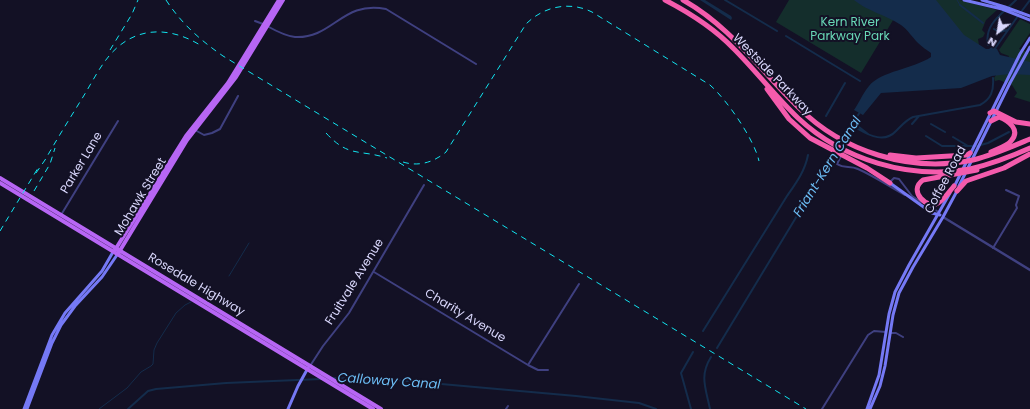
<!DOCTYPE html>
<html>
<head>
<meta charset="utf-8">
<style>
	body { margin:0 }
	#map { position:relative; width:1030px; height:409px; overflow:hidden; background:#131125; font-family:Poppins,sans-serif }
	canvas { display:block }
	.north { position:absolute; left:978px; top:12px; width:40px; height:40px; -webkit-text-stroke:3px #131125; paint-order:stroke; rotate:211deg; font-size:11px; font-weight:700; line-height:16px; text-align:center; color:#d9d7fc }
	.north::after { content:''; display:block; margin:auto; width:14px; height:18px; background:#d9d7fc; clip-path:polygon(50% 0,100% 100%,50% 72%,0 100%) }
</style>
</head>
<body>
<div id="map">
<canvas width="1030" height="409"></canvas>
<div class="north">N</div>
</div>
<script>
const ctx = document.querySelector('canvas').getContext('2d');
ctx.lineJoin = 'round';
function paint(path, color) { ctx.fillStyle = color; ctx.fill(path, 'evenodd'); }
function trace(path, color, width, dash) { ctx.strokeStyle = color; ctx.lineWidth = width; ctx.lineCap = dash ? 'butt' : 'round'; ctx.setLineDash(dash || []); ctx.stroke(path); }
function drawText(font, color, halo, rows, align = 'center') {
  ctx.font = font + ' Poppins,sans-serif'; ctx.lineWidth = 4; ctx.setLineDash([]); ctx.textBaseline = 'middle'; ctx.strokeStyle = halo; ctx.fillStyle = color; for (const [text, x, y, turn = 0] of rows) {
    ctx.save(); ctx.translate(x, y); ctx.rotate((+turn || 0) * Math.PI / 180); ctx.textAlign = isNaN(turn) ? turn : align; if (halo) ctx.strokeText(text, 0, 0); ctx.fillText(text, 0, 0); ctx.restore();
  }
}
const green = new Path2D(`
	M789,0H960L997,10L986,20L982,30L985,33L983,37L978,39L980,51L901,7L861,73L776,22Z
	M1020,19L1030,24V33L1019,49L1030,53V102L1014,97L1017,93L1012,85L999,80L995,81L994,78L1009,56L1001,53L999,50Z`);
const water = new Path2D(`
	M700,0H705L731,16L732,18L731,20Z
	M854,0H936L964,35L986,49H989L993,46L997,49L1000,55L1030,62V75L1010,74L992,76L961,88L881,93L863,115L854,110C859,103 863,93 869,86C881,71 913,69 931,57V53C927,50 922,47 918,43C912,37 908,30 901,25C886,15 867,11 854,0Z`);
const stream = new Path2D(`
	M957,0L960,5
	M229,276L249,243
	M99,409L127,388L141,372L151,366L153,364L154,350L157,343L176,313L185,305L191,302`);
const canal = new Path2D(`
	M725,0L777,31
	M960,5L983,23
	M1021,12L1030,0
	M994,29L999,32L1008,30
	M786,36L860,81
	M988,45C984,24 1002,14 1016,0
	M996,47L1018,16
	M826,116L845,83
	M912,124L919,116
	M931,124L945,132
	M859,127L868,134
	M858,129C870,136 885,143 896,131C902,125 906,120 913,117L980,105C991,99 994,91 993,78
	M926,136L942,146H977L988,143L1009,132
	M953,137L968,146
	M839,145L860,112
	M703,331L787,196C796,183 805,171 808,155
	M717,348L835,153
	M332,378L385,379L576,396L639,403L656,409
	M128,409L148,391L156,389L226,383L321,379
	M691,409L681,373L693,352
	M710,409C706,389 699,376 711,357`);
const minor = new Path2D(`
	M255,21L263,24
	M267,26C276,31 285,36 295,37C333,39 342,0 386,9L476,64
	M195,130L204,135L212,133L220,129L238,96
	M841,156L837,164C845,169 850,165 858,169C874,176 890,187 905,195
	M890,182L894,178L899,179L912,196L921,202
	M927,205L937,211L939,214
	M61,215L118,121
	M993,248L1017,208L1016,205L1019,196L1006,190
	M374,272L528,365L538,370H548
	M891,333H896L903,337
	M528,365L579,284
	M310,366L323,346L349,313L424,185
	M506,409L508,406
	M822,409L868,335L874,331L886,332`);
const tertiary = new Path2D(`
	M943,217L1030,270`);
const secondary = new Path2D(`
	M964,0L1002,9L1030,20
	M982,0L1005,7L1030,16
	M890,183L932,213L940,215
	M959,186L1010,83L1030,47
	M954,187L1020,54L1030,38
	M24,409L52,335L65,313L102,271L113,252
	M27,409L52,343L61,325L75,306L102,277L117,255
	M288,409L298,386L308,368
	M867,409L879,375L889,314L895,292L909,265L950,193
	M870,409L880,386L885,366L893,315L899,293L913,267L943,217L957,191`);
const primary = new Path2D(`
	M0,178L381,409
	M0,183L373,409
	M115,250L186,136L228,83L279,0
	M119,252L187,140L236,77L283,0`);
const motorway = new Path2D(`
	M665,0C690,13 714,28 734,49C756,71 775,96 798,118C843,160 910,180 970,169C991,164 1010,157 1030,148
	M683,0C730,26 760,70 798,107C843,152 910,173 973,160C993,155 1011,147 1030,139
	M767,89L789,119L810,138L867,168L890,183
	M990,113L994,111L1016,122L1030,124
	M991,152C997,149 1007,146 1011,141C1021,130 1009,121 999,117L991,121
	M890,155L916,158L967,155L970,153
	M954,186C949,192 944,200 938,203C928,210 907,191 923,180L977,170
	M957,191L966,181L1004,168L1030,154`);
const rail = new Path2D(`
	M166,0C181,23 200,40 223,56L806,409
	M110,50L132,14L138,0
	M326,133C349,158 359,149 387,158
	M403,162C419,167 434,162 446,152L526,24C544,6 570,1 592,12L710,85C727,100 754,139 759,161
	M36,173L45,160C57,139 70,118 83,97C91,84 99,68 109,56C134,26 169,26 200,45
	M34,191L50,164L55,148
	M0,231L38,168`);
const parkNames = [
	["Kern River",850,23],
	["Parkway Park",850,37]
];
const streetNames = [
	["Westside Parkway",772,75,46],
	["Parker Lane",82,163,-59],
	["Coffee Road",946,180,-62],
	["Mohawk Street",141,197,-59],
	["Fruitvale Avenue",355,282,-58],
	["Rosedale Highway",196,285,31],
	["Charity Avenue",465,316,31]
];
const waterNames = [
	["Friant-Kern Canal",828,167,-58],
	["Calloway Canal",389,382,4]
];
paint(green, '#142e2c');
paint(water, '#142c4b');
trace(stream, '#142c4b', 1);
trace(canal, '#142c4b', 2);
trace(minor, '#3f4080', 2);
trace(tertiary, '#3f4080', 2.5);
trace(secondary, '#7579f5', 3);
trace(primary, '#b766f4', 4);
trace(motorway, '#f45bac', 5);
trace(rail, '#11e4ef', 1, [6, 5]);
drawText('12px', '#68d8b6', '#131125', parkNames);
drawText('12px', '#d9d7fc', '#131125', streetNames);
drawText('italic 13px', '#6cbdf5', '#131125', waterNames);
</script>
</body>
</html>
